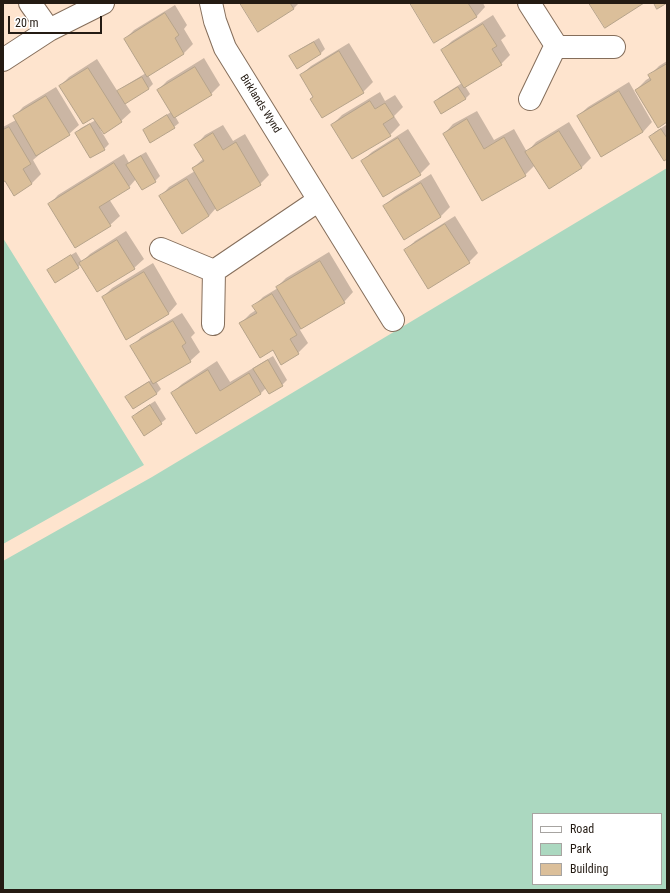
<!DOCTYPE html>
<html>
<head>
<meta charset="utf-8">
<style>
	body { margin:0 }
	#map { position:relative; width:670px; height:893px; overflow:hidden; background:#fee4ce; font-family:"Roboto Condensed",sans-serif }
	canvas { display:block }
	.frame { position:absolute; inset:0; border:4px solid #241b13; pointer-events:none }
	.legend { position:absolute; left:532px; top:813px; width:130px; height:72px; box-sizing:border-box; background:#fff; border:1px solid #a7a4a1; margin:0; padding:5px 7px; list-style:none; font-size:12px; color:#241b13 }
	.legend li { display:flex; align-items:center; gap:8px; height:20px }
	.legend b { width:20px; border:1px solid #a7a4a1 }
	.scale { position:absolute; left:8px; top:16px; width:94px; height:18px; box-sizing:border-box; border:2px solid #241b13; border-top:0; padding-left:5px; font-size:12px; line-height:14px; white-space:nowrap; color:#241b13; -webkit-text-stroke:3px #fff; paint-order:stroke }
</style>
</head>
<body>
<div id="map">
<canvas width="670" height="893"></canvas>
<div class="frame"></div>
<ul class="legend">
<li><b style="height:5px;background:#fff"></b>Road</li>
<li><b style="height:11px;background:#abd8c0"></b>Park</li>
<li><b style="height:11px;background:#dbbf9a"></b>Building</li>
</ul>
<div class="scale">20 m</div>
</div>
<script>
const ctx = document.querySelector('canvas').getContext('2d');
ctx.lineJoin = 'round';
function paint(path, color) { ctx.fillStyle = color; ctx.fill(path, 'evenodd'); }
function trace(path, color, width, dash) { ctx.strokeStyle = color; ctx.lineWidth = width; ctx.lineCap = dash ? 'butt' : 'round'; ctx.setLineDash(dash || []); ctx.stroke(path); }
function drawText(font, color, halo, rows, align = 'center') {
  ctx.font = font + ' "Roboto Condensed",sans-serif'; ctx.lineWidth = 3.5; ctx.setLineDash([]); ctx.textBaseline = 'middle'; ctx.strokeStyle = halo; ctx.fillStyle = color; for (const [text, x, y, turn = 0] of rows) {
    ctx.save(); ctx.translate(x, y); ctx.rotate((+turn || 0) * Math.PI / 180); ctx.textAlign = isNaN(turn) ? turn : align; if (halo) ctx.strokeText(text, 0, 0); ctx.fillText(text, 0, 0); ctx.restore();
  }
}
const green = new Path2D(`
	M667,168V890H3V561L152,477ZM533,814H661V884H533Z
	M3,238L144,465L3,544Z`);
const shadow = new Path2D(`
	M241,3H299L294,8Z
	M411,3H483L485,7L476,17Z
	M175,5L187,25L184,29L193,44L184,53L148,75L153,84L149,88L125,103L131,112L121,121L100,129L109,144L104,149L76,133L81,128L96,120L60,86L69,77L97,59L118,92L123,87L146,73L125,39L134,30Z
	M493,15L506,36L501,40L510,55L501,64L465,86L470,94L465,99L435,102L440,97L462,83L442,50L452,41Z
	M319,38L325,49L321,53L297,68L291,57L295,52Z
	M349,43L373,82L363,92L311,99L314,96L301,75L311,66Z
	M204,58L220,85L211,94L175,116L179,123L174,127L144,130L149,126L171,112L158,90L167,81Z
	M667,61V121L636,90L646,80L651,77L650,75L659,66Z
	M629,82L652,122L643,132L578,116L588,107Z
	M56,87L79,125L69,134L40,154L33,160L41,174L32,183L14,194L5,180L3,181V127L16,120L14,117L23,107Z
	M380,92L385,101L395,95L403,107L394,116L400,125L390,135L352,158L332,125L342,115Z
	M477,111L494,140L514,129L527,152L536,142L569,122L591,158L582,167L549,188L535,165L525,175L444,134L453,124Z
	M223,125L233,141L245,134L269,175L260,184L216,208L209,216L182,232L160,197L169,187L195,171L193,168L204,158L196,145L205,135Z
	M666,125L667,126V158L650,137L655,132Z
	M408,129L430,164L420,174L362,161L372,152Z
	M146,152L160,176L155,181L136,179L129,187L109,199L120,216L110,225L49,205L58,195L124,154L129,163L132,160Z
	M431,174L450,207L441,216L404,239L384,206L394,197Z
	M455,216L478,253L469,262L406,250L415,241Z
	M126,231L144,259L134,268L81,264L78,267L48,270L53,266L76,252L82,262L90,254Z
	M329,252L353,292L344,302L304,326L300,330L308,343L298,353L282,363L273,349L240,324L250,314L256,310L254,306L263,297L278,288L277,287L286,278Z
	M153,263L177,304L168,314L103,297L112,288Z
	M182,313L195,333L191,337L200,352L190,361L156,381L161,389L157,393L133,408L127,397L131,392L151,380L132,347L141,337Z
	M273,356L287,380L282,385L269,392L266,388L261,393L197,433L172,393L182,384L217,361L230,382Z
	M155,401L166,419L161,423L133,417L138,412Z`);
const building = new Path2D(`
	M240,3H290L294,9L258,32Z
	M410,3H468L477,17L434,43Z
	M589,3H644L605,28Z
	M654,3H667L657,9Z
	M165,13L179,35L175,38L184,54L147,77L124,39Z
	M483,24L497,46L492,49L502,65L464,88L441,50Z
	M314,42L321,54L297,69L289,56Z
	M339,51L364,93L322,118L310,99L313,97L300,75Z
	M667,64V122L658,128L635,90L651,80L648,75Z
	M195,67L212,95L174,118L157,90Z
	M88,68L122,122L104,134L93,118L83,124L59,86Z
	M142,77L149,89L125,104L117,91Z
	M458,87L466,99L441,114L434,102Z
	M619,91L643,132L601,157L577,116Z
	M46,96L70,135L36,156L13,116Z
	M370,101L375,109L385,103L394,117L383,124L391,136L352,159L331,125Z
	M167,115L175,128L150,143L143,130Z
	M467,119L484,149L504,137L526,176L482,201L443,134Z
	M90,124L105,150L90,158L75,133Z
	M9,127L31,164L23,169L32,184L14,196L5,181L3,182V130Z
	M661,129L667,138V159L664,161L649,137Z
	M559,131L582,168L549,189L525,152Z
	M213,133L223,150L236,142L261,185L217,211L192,168L204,161L194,145Z
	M398,138L421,175L383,197L361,161Z
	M141,156L156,182L142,190L126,165Z
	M114,163L130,188L99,207L111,226L75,248L48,204Z
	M187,179L209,216L182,234L159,196Z
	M421,183L441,217L404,240L383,206Z
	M445,224L470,263L428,289L404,250Z
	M117,240L135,269L97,292L79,263Z
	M71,255L79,268L55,283L47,270Z
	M320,261L345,303L301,329L276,287Z
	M144,272L169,314L126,340L102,297Z
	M272,294L297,335L290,339L299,354L281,365L273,350L260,358L239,323L257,313L252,306Z
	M173,321L186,343L182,346L191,362L153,384L130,346Z
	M268,360L283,386L269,394L253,369Z
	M208,370L220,391L249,373L261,394L196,434L171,393Z
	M149,382L157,394L133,409L125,397Z
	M150,405L162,424L144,436L132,417Z`);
const street = new Path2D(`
	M30,3L49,30
	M211,3L215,21L225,48L393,320
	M529,3L557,47
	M3,60L49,30L103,3
	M530,99L555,47H614
	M161,249L214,271L319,200
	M213,324L214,271`);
const streetNames = [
	["Birklands Wynd",260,104,58]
];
paint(green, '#abd8c0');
paint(shadow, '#0003');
paint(building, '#dbbf9a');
trace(building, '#b6a38a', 1);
trace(street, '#856e5b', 24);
trace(street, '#fff', 22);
drawText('11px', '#241b13', '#fff', streetNames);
</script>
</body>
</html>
